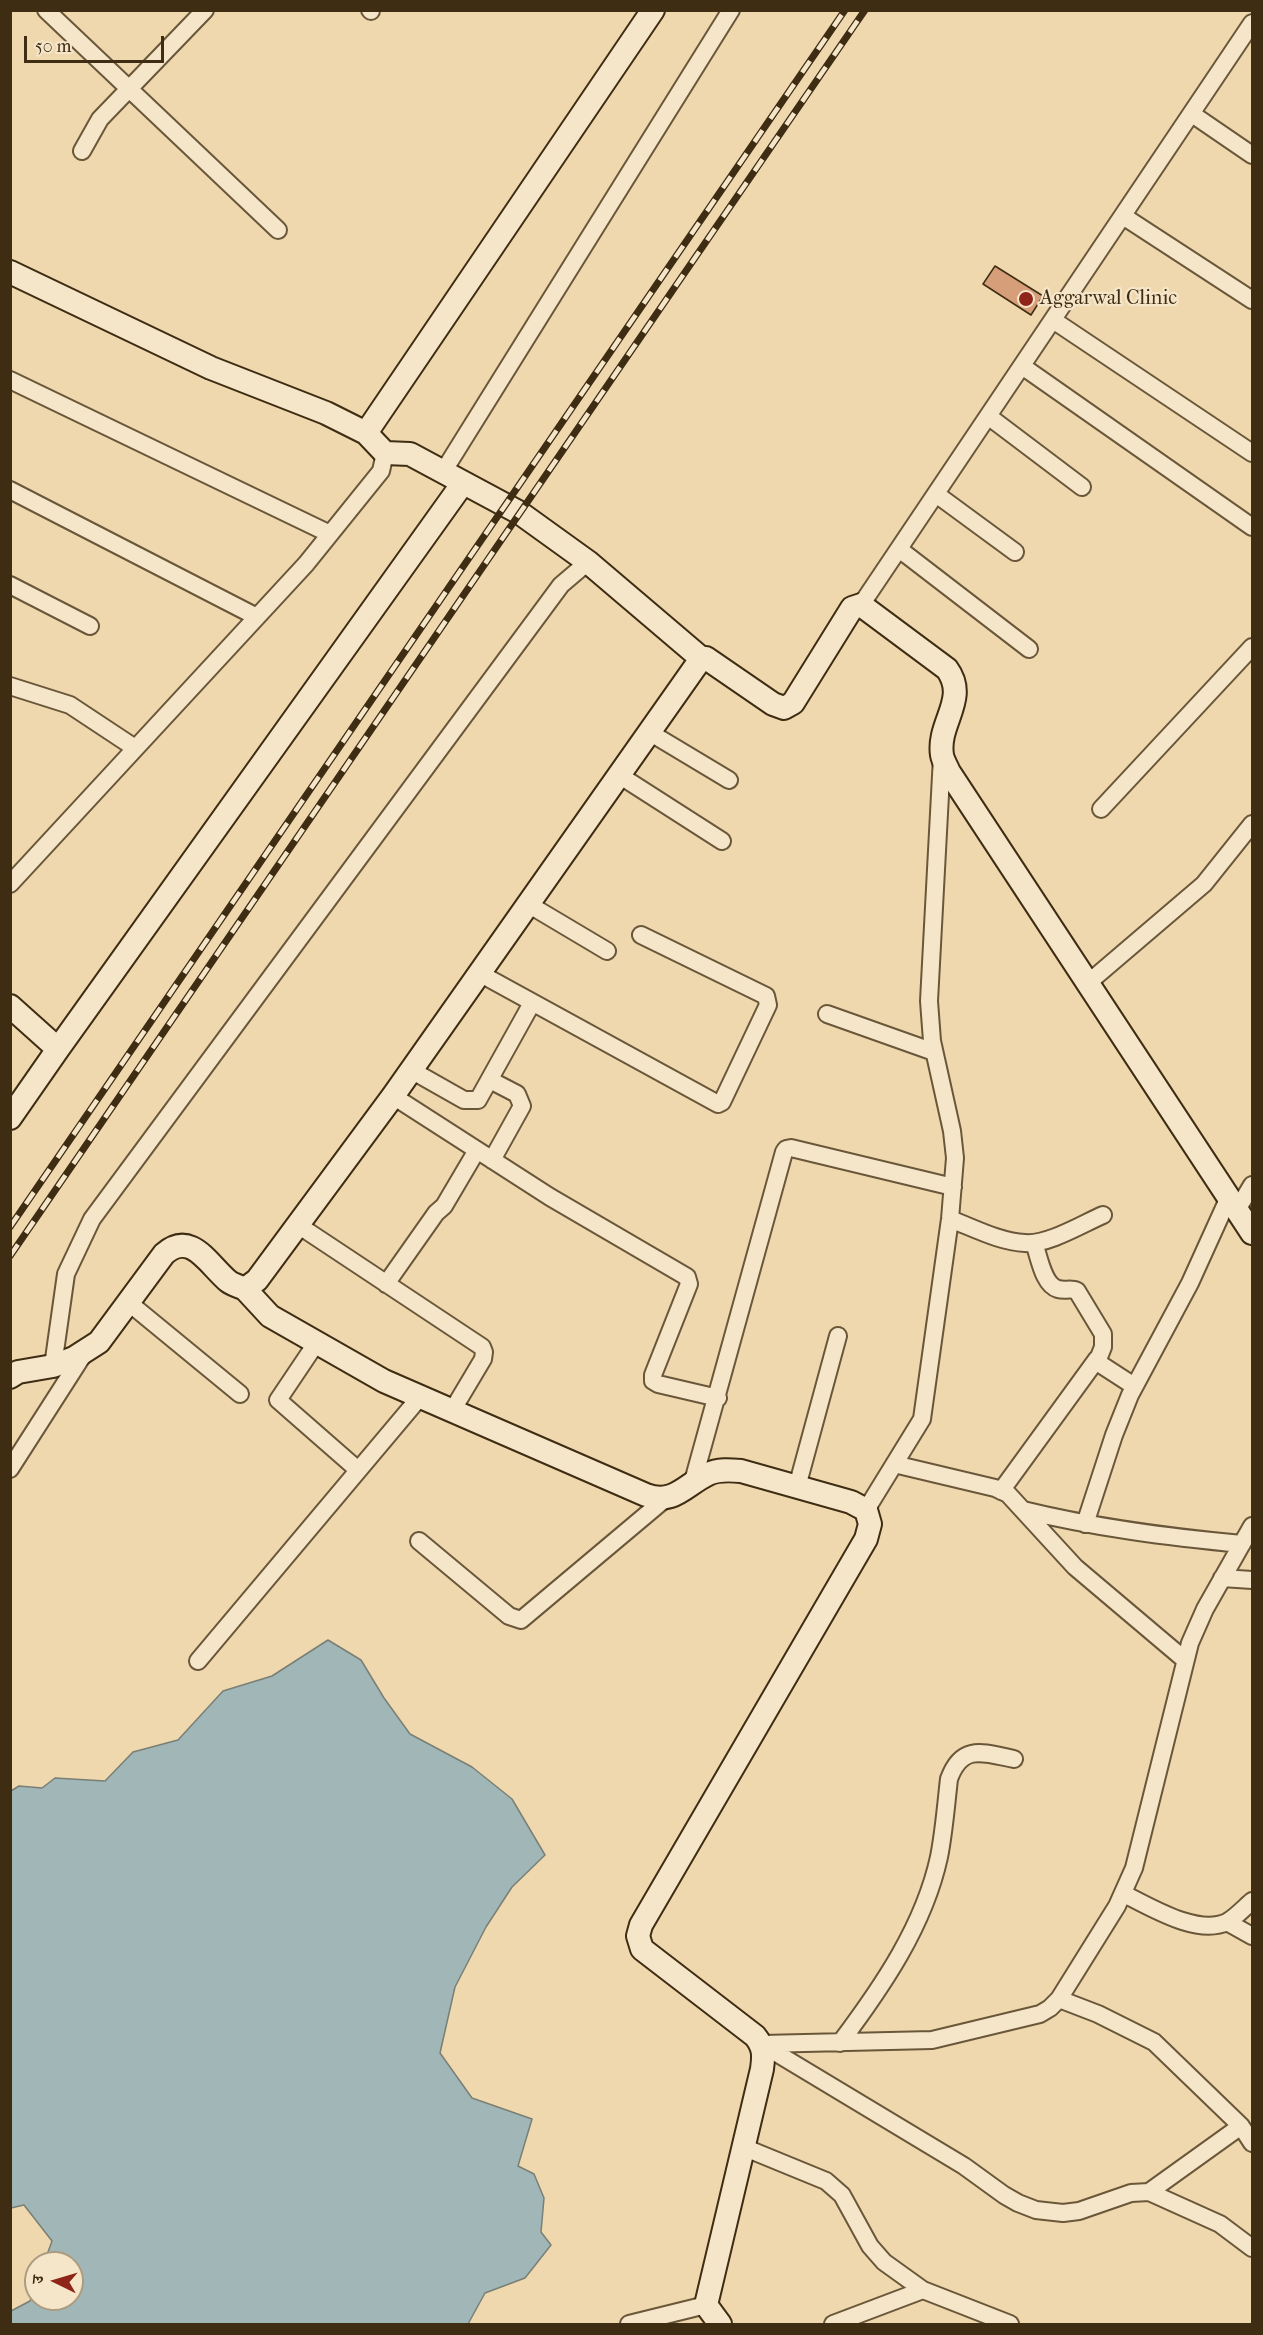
<!DOCTYPE html>
<html>
<head>
<meta charset="utf-8">
<style>
	body { margin:0 }
	#map { position:relative; width:1263px; height:2335px; overflow:hidden; background:#efd8ad; font-family:"IM FELL French Canon","Noto Serif Devanagari",serif }
	canvas { display:block }
	.frame { position:absolute; inset:0; border:12px solid #3e2c13; pointer-events:none }
	.north { position:absolute; left:24px; top:2251px; width:60px; height:60px; box-sizing:border-box; background:#f5e6ca; border:2px solid #ac9c81; border-radius:50%; rotate:275deg; font-size:16px; font-weight:700; line-height:24px; text-align:center; color:#3e2c13 }
	.north::after { content:''; display:block; margin:auto; width:21px; height:27px; background:#8f2418; clip-path:polygon(50% 0,100% 100%,50% 72%,0 100%) }
	.scale { position:absolute; left:24px; top:36px; width:140px; height:27px; box-sizing:border-box; border:3px solid #3e2c13; border-top:0; padding-left:8px; font-size:18px; line-height:21px; white-space:nowrap; color:#3e2c13; -webkit-text-stroke:4px #f5e6ca; paint-order:stroke }
</style>
</head>
<body>
<div id="map">
<canvas width="1263" height="2335"></canvas>
<div class="frame"></div>
<div class="north">उ</div>
<div class="scale">50 m</div>
</div>
<script>
const ctx = document.querySelector('canvas').getContext('2d');
ctx.lineJoin = 'round';
function paint(path, color) { ctx.fillStyle = color; ctx.fill(path, 'evenodd'); }
function trace(path, color, width, dash) { ctx.strokeStyle = color; ctx.lineWidth = width; ctx.lineCap = dash ? 'butt' : 'round'; ctx.setLineDash(dash || []); ctx.stroke(path); }
function drawText(font, color, halo, rows, align = 'center') {
  ctx.font = font + ' "IM FELL French Canon",serif'; ctx.lineWidth = 4.5; ctx.setLineDash([]); ctx.textBaseline = 'middle'; ctx.strokeStyle = halo; ctx.fillStyle = color; for (const [text, x, y, turn = 0] of rows) {
    ctx.save(); ctx.translate(x, y); ctx.rotate((+turn || 0) * Math.PI / 180); ctx.textAlign = isNaN(turn) ? turn : align; if (halo) ctx.strokeText(text, 0, 0); ctx.fillText(text, 0, 0); ctx.restore();
  }
}
const water = new Path2D(`
	M328,1640L361,1660L384,1698L410,1734L472,1767L512,1799L545,1855L512,1887L486,1927L455,1987L440,2053L472,2098L532,2119L518,2166L534,2174L544,2198L541,2232L551,2245L525,2278L485,2293L468,2324H11V2311L30,2301L36,2285V2299H72V2263H44L52,2241L24,2205L11,2208V1791L19,1786L42,1788L55,1778L105,1781L133,1752L178,1740L223,1691L272,1676Z`);
const building = new Path2D(`
	M995,266L1043,296L1031,315L983,284Z`);
const street = new Path2D(`
	M46,10L278,230
	M370,10L371,11
	M1192,114L1252,155
	M82,151L100,119L205,10
	M1123,216L1252,300
	M1053,320L1252,453
	M1022,366L1252,527
	M10,380L330,534
	M988,416L1082,487
	M443,472L731,10
	M10,490L257,617
	M936,494L1015,552
	M899,549L1029,649
	M10,585L90,626
	M861,605L1252,23
	M10,686L70,705L135,748
	M649,732L729,780
	M619,775L722,841
	M1101,809L1252,647
	M10,884L306,564L381,471L385,453
	M528,904L607,951
	M479,973L718,1104L722,1102L768,1005L766,996L641,935
	M1088,983L1204,884L1252,824
	M827,1014L934,1052
	M411,1070L464,1100H478L532,1003
	M490,1080L517,1094L522,1106L492,1160
	M393,1096L550,1197L687,1277L689,1284L653,1375V1381L658,1384L718,1398
	M1237,1210L1252,1185
	M950,1219C974,1228 1000,1242 1025,1243C1048,1245 1082,1224 1103,1215
	M298,1225L482,1347L484,1352L483,1359L452,1411
	M1034,1243C1039,1256 1043,1285 1058,1289C1065,1291 1071,1288 1077,1291L1103,1334V1347L1097,1362L1134,1386
	M386,1284L436,1213L444,1206L477,1150
	M128,1302L240,1394
	M317,1342L278,1400L358,1470
	M53,1366L66,1274L92,1219L561,585L588,562
	M894,1464L995,1488L1008,1494L1075,1567L1185,1660
	M10,1469L85,1352
	M692,1485L784,1152L786,1149L791,1148L953,1187
	M797,1487L838,1336
	M1001,1491L1097,1359
	M866,1510L922,1419L950,1219L955,1158L952,1131L932,1041L929,1001L942,757
	M1023,1510C1096,1528 1168,1537 1242,1544
	M1085,1524L1114,1435L1130,1395L1190,1283L1229,1197
	M419,1541L509,1616L521,1620L665,1499
	M1222,1578L1252,1580
	M198,1661L420,1397
	M1124,1894C1151,1907 1197,1936 1227,1922C1236,1917 1245,1907 1252,1901
	M1227,1922L1252,1936
	M1059,1999L1098,2014L1154,2042L1241,2126L1252,2143
	M840,2043C882,1987 924,1926 939,1857C944,1832 946,1805 949,1779C962,1743 984,1753 1014,1759
	M762,2044L932,2040L1040,2014L1050,2008L1059,1999L1117,1906L1134,1868L1190,1643L1205,1609L1252,1526
	M763,2045L964,2166L1004,2195L1018,2203L1036,2210L1063,2213L1079,2211L1131,2193L1149,2192L1220,2224L1252,2248
	M743,2147L826,2181L842,2195L870,2246L884,2262L923,2290L1010,2324
	M1149,2192L1241,2126
	M629,2324L706,2305
	M833,2324L923,2290`);
const secondary = new Path2D(`
	M10,272L211,368L326,413L366,433L385,453L410,454L520,513L588,562L702,659
	M366,433L653,10
	M10,1006L58,1049
	M10,1118L58,1049L463,483
	M245,1289L270,1316L384,1381L646,1495C674,1505 685,1485 708,1474C718,1469 730,1470 741,1471L851,1502L866,1510L870,1524L866,1539L641,1925L638,1936L642,1949L755,2036C764,2047 764,2055 762,2069L706,2305L720,2324
	M10,1377L18,1372L53,1366L74,1358L99,1342L164,1254C191,1230 208,1264 228,1281C233,1285 239,1286 245,1289L257,1280L393,1096L698,663L702,659L706,658L773,704L784,708L793,703L852,608L861,605L947,669C969,699 937,723 942,755C943,761 947,767 949,772L1252,1233`);
const rail = new Path2D(`
	M10,1227L845,10
	M10,1256L865,10`);
const markers = [
	[1026,299,8,"#8f2418"]
];
const poiNames = [
	["Aggarwal Clinic",1040,299]
];
paint(water, '#a0b6b7');
trace(water, '#797f75', 1.5);
paint(building, '#d69f79');
trace(building, '#3e2c13', 1.5);
trace(street, '#6a573a', 20);
trace(secondary, '#3e2c13', 26);
trace(street, '#f5e6ca', 16);
trace(secondary, '#f5e6ca', 22);
trace(rail, '#3e2c13', 7);
trace(rail, '#f5e6ca', 4.5, [14]);
for (const [x, y, r, color] of markers) { const dot = new Path2D(); dot.arc(x, y, r, 0, 2 * Math.PI); ctx.fillStyle = color; ctx.fill(dot); trace(dot, '#f5e6ca', 2); }
drawText('20px', '#3e2c13', '#f5e6ca', poiNames, 'left');
</script>
</body>
</html>
